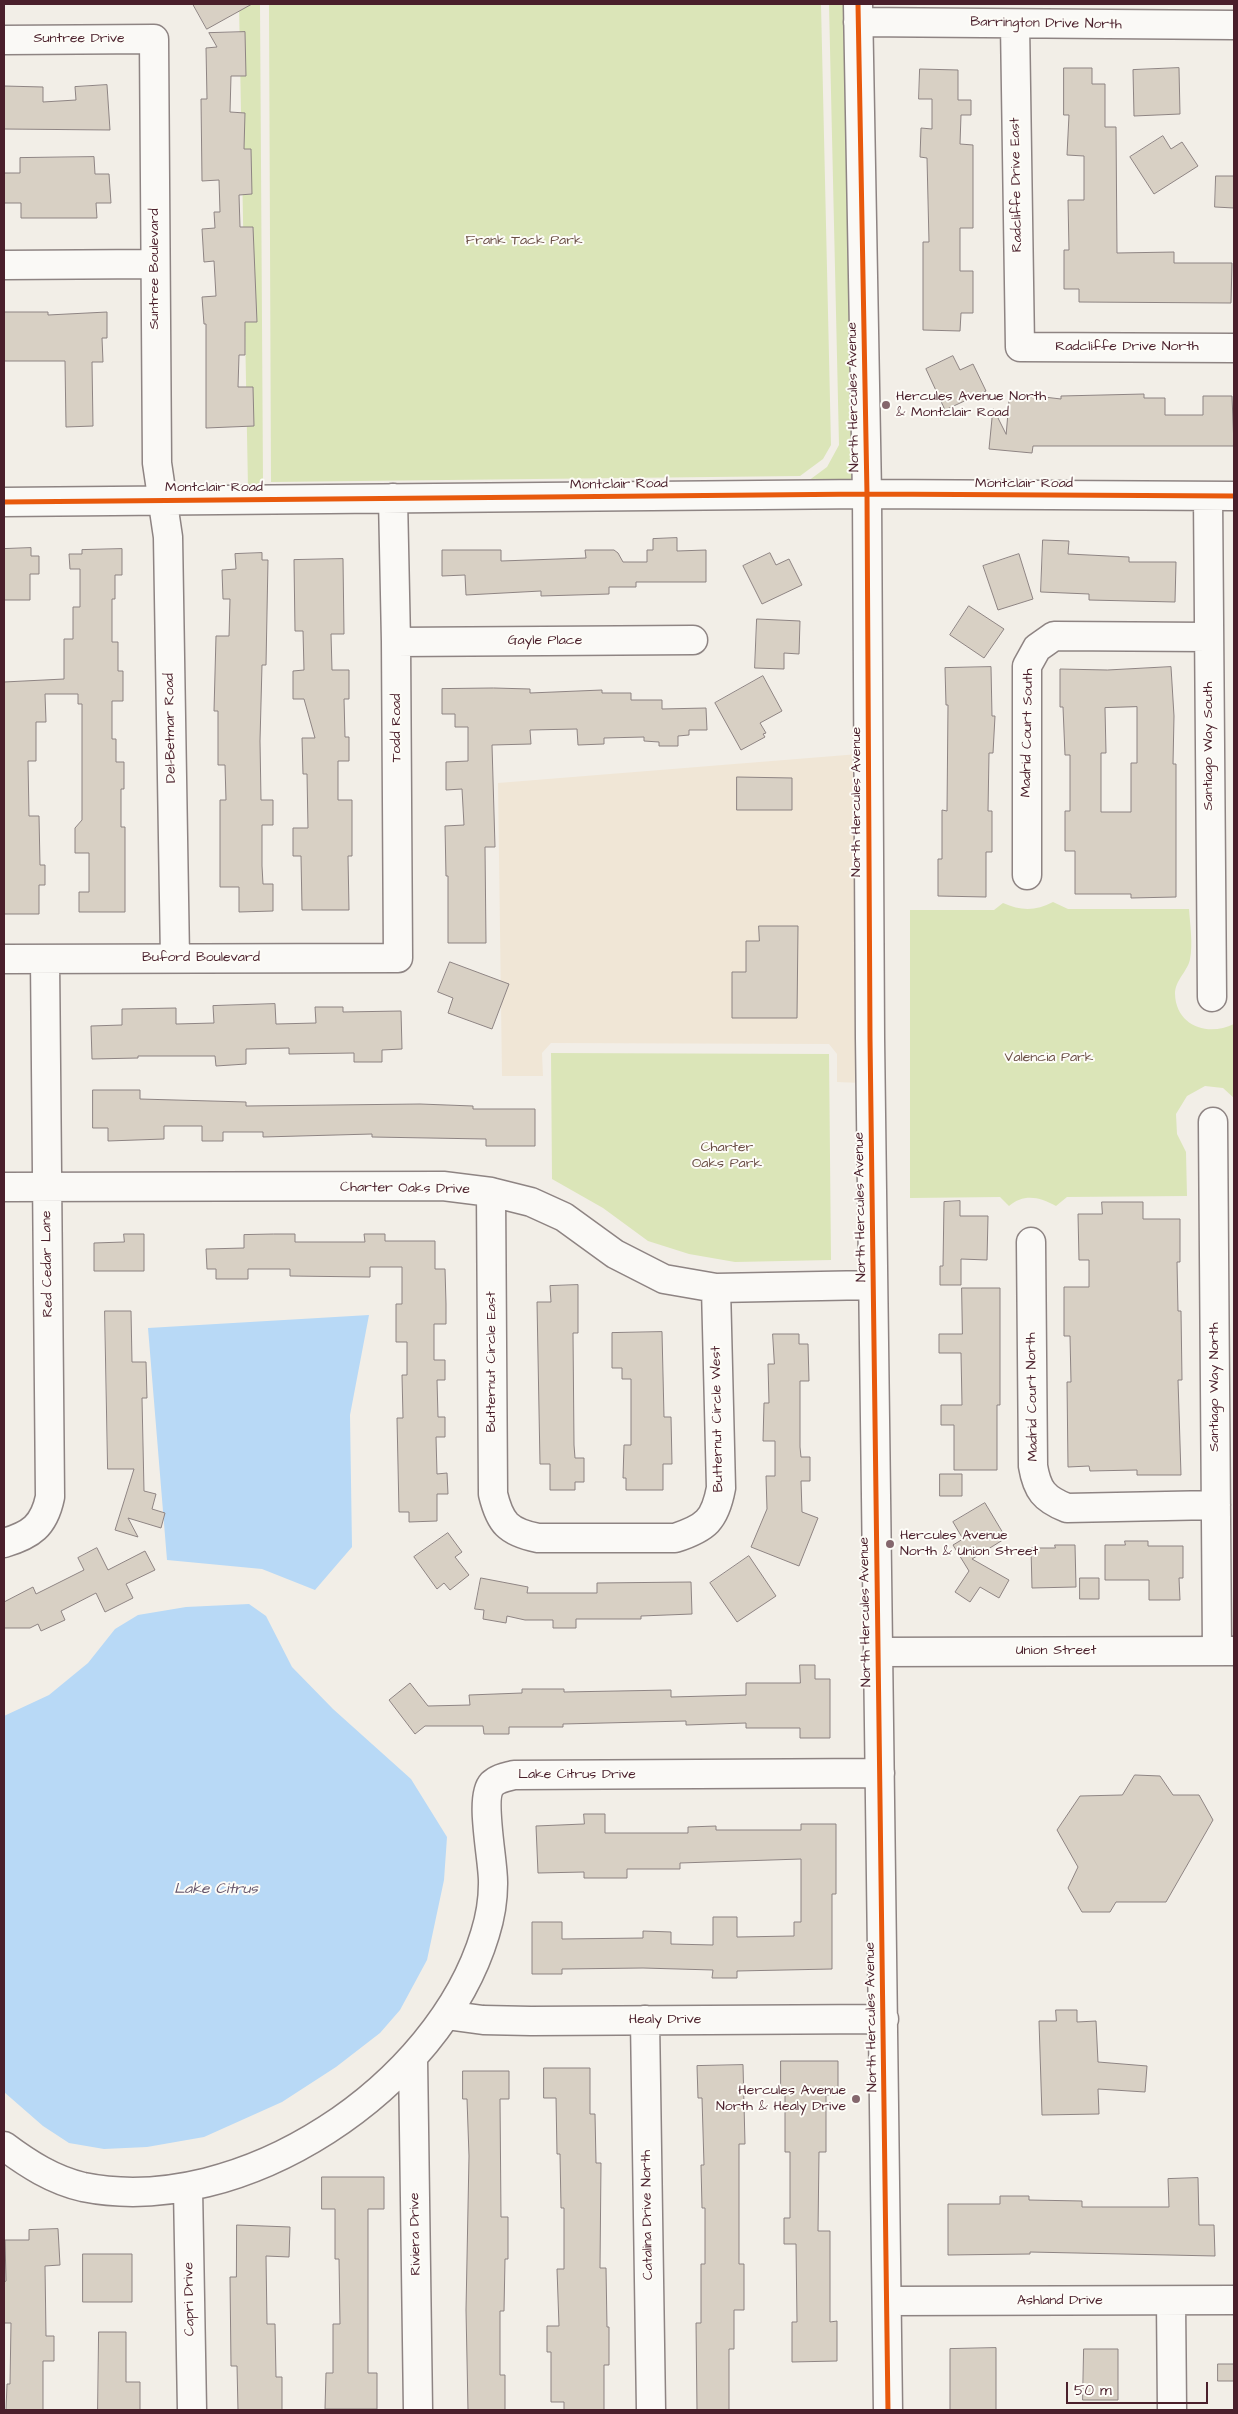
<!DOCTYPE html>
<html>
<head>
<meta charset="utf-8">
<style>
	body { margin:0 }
	#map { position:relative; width:1238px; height:2414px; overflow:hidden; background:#f2eee7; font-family:"Architects Daughter",sans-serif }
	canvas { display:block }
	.frame { position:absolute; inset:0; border:5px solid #4a1f2b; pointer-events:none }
	.scale { position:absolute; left:1066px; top:2382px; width:142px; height:22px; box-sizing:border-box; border:2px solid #4a1f2b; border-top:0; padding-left:6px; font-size:15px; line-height:18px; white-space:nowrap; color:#4a1f2b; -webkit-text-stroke:4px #fdfcf7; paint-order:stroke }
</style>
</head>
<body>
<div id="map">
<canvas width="1238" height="2414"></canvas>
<div class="frame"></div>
<div class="scale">50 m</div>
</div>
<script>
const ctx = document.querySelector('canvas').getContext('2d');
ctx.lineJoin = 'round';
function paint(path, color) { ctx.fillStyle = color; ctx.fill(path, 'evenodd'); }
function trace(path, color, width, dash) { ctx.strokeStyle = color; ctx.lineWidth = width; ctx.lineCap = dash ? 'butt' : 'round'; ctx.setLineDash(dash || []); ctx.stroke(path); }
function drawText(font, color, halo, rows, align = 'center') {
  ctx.font = font + ' "Architects Daughter",sans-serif'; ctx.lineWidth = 4; ctx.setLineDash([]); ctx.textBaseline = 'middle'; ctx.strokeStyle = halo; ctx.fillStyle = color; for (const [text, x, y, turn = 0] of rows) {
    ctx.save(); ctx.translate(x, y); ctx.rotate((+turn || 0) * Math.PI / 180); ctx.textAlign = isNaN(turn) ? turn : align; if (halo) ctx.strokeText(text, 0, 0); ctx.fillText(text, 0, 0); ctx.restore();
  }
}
const built = new Path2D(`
	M859,754L861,1083L837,1082V1054L829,1044L551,1043L542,1053L543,1076H502L498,783Z`);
const green = new Path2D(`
	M239,4H260L263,482L268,487L248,488Z
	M269,4H821L831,445L823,459L800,476L271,482Z
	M829,4H848L857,483L804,484L827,467L839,445Z
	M1053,902L1068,909H1189C1190,924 1193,944 1190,959C1188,971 1175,980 1175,994C1176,1026 1208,1037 1234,1024V1098L1223,1088L1205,1086L1187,1096L1176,1114L1177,1134L1186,1152L1187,1196L1067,1197L1056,1206C1040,1197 1024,1193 1009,1206L1000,1197L910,1198V910H994L1003,903C1021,911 1036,911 1053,902Z
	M551,1053L829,1054L831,1260L735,1262L689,1254L648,1241L603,1208L552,1179Z`);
const water = new Path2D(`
	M369,1315L350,1415L352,1547L315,1590L262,1569L167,1560L148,1328Z
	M249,1604L266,1616L292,1667L333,1709L411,1779L447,1837L444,1880L427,1960L400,2010L380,2033L336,2067L282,2102L204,2137L147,2147L104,2149L69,2143L43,2126L4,2092V1716L49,1695L88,1663L115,1629L138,1615L186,1607Z`);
const building = new Path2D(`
	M193,4H252L207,29Z
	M245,32L246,76H231L230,112L245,113L244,149H251L252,194L239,195L240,227H253L257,322H245V355H239L238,387H253L254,426L206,428V324H204L202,297L216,296L214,261L204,262L202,229L215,228L214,212H220L219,180L202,181L201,99H207L206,48L217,47L209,33Z
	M1064,68H1092V84H1105V127H1116L1117,253L1174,252V263H1232L1231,303L1079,302V289H1064V250H1069L1068,200H1084V156L1067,155L1069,115H1064Z
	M1179,68L1180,114L1134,116L1133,70Z
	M920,69L958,70V100H971V115H961L960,144L973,145V228H960V271H973V313H961L960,331L923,330V242H929L927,158L920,157L921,128L932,129V99H919Z
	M107,85L110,130L4,129V86L43,87V102L76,100L75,87Z
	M1163,136L1171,149L1182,142L1198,166L1154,194L1130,157Z
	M94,157L95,174H109L111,203H96L97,218H21V203H4V173H20V158Z
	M1216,176H1234V208L1215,207Z
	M4,312H48V315L107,312V338H102L103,362H92L93,426L66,427L65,361H4Z
	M953,356L960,370L973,364L986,391L945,410L926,369Z
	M1010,393L1061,399V396L1144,394V398H1165V415H1203V396H1232L1234,446H1033L1032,453L989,449L993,408L1006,434Z
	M677,538V551L706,550V582H636V587H609V594L541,596V591L466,595L465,575L442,576V550H501V561L586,558L585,550H614L618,553L623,562H647V550H653V539Z
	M1043,540L1069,541L1068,554L1129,557V562H1176L1175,602L1089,600V594L1041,592Z
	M31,548V556H39V574H30V600H4V549Z
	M122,549V575H115V599H112V642H118V671H123V701H112V739H116V762H124V789H121V827H125V912H79V892H89V853H75V828L82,820V704H78V694H45L46,722H36V761H28L29,816H39L40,865H45V885H39V914H4V682L64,679V639H73V607H80V569H70L69,554H82V550Z
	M262,553V560H268L266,665H262L260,741L261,800H273V825H262V866L263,884H273V911L239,912V887H220V800H226L225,765H218V711H214L216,636H229L230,599H223L222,570L236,569L235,554Z
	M770,553L776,565L789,559L802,585L762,604L743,566Z
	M1019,554L1033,599L998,610L983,566Z
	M343,559L344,634H331L332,670H349V699H344L345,737H349V761H338V800H352V856H348L349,910H302L301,856H293V828H308L307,774H303L302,738H315L304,699H293V671L304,670L303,631H295L294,560Z
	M969,606L1004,629L984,658L950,635Z
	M757,619L800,621L799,654L784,653V669L755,668Z
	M991,667L992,716H995L993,753H989L988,811H992V852H986V897L938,896V859H942V810L947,811L948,705H946L945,668Z
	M1171,667L1174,716L1173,764H1176V897L1131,898V894H1075V851H1065V811H1070V755H1065L1063,707H1060V669L1107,670ZM1137,707V763H1131V812H1101V753H1106L1105,708Z
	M763,676L782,711L760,723L766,733L763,734L765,737L741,750L715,703Z
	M494,688L530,689V693L602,690V693H631V700H662V709L706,708L707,730H689V735L678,736V746H659V742L644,741V737L604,738V744L578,745L577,729L530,730L531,744L492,745L495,847H485L486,943H448V876H446L445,826L464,825L462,789L446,790V762L468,761V727H455V714H442V689Z
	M737,777L792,778V810H737Z
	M759,926H798L797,1018H732V972H746V941H759Z
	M450,962L509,984L492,1029L448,1013L453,998L438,992Z
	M275,1004L276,1024L316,1023L315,1007H343V1012L401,1011L402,1049L382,1050V1062H354V1053L289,1054V1048L246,1049V1064L216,1066L215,1056H138V1058L92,1059L91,1026L122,1025V1009L176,1008V1024L214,1023L213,1006Z
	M93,1090H140V1099L246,1102V1106L420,1104L473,1106V1109H535V1146H486V1139L372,1137V1134L263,1137V1132H223V1141H202V1126H164V1139L108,1141V1128H93Z
	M960,1201V1216H988L987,1260L961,1259V1285H940V1266H943L944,1202Z
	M1102,1202H1143V1219H1180V1262H1177L1178,1311H1181L1182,1380H1178L1181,1475H1137V1470L1090,1471L1089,1466L1068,1467L1067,1382H1071L1070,1336H1064V1287H1089V1260H1079L1078,1214H1102Z
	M124,1234H144V1271H94V1243L124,1242Z
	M274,1234H295V1242H365L364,1234H385V1241H435V1269H445L446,1304V1324H434V1360H445V1380H437L438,1417H445V1437H436L437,1474L447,1473L448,1494H437V1521L409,1522V1512H399L397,1418H403L402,1375H407V1342H396V1304H402V1267H370V1277L290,1276V1269H248V1279H216V1269H207L206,1249L244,1248V1235Z
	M578,1285V1333H573L574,1445L575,1458H584V1482H575V1490H550V1464H540L537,1302H551L550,1286Z
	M962,1288H1000V1405H997V1470H954V1425H941V1405H962L961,1353H939V1334H962Z
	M105,1311H131L132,1362H146L147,1398H142L144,1491L156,1494L152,1509L165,1513L161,1528L128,1518L138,1537L115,1530L134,1469H108Z
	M662,1332L664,1417H671L672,1464H663V1490H626V1478H623L624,1445H631V1379H622V1368H612V1333Z
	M773,1334H799V1344H808L809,1381H800V1447L801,1457H810V1481H801L802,1512L818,1518L799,1566L751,1547L767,1509L766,1476H775V1441H763L764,1403H769L768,1364H774Z
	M940,1474H962V1496H940Z
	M985,1503L1006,1538L972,1559L1009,1580L999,1598L980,1587L970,1602L955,1592L969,1571L953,1545L963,1539L953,1522Z
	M448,1533L462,1552L455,1557L469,1575L450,1590L444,1583L437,1589L414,1557Z
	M1125,1541H1148V1546H1183V1578H1179L1180,1600H1149V1580H1105V1545H1125Z
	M1055,1545H1075L1076,1587L1032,1588L1031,1548H1055Z
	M97,1548L108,1570L145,1551L155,1570L126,1584L133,1598L105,1612L96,1593L61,1611L65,1620L41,1631L38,1624L30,1628H4V1602L33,1587L36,1594L84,1570L78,1558Z
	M749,1556L776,1596L737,1622L710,1583Z
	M481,1578L528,1587L527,1593H597V1583L691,1582L692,1614L641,1616V1619H576V1628H553V1620H525L507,1616L506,1623L483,1619L484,1610L475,1609Z
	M1080,1578H1099V1599H1080Z
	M800,1665H815V1679H830V1738H800V1728H746V1723L686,1725V1721L563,1724V1727H509V1734H484L483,1726H425L415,1734L389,1700L410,1683L428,1706L470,1705L469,1695L522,1693V1689H564V1692L671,1690V1697L746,1695V1683H800Z
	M1135,1775L1160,1776L1173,1795H1199L1213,1820L1166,1902H1116L1110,1912H1082L1068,1888L1078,1867L1057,1830L1080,1796L1122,1795Z
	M584,1814H605V1833H688V1827L716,1826V1830H801V1824H836V1894H832V1969L737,1971V1978H712L713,1970L643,1968L562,1969V1974H532V1922H562V1939L643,1938V1931L671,1932V1944L713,1945V1917H737V1937L794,1936V1922H801V1859L680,1863V1869H627V1878H584V1872L538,1873L536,1826L584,1824Z
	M1056,2010H1077V2022L1096,2021L1098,2062L1147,2066L1145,2092L1098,2089L1099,2114L1042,2115L1039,2021H1056Z
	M781,2061H838V2095H826V2152H819L818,2231H830V2322L837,2321V2361L792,2362V2322H797L796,2244H784V2218H790V2152H785V2095H781Z
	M743,2065L745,2144H739V2264H744V2310H734V2349H729V2410H697L696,2323H701V2264H705V2208H702L701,2165H704L702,2098H698L697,2066Z
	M544,2068H590V2114H595L596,2163H601L600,2268H606L607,2327H609V2365H604V2410H564V2402H551V2352H547V2326H559L557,2269H564V2208H561L560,2154H557L556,2098H544Z
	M463,2071H509V2099H500L501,2217H508V2259H505L504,2311H500V2375H505V2410H468L466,2310L469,2156L467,2099H463Z
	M322,2177H384V2209H368V2373H377V2409H325L326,2373H333V2324H340L339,2259H335V2209H322Z
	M1198,2178L1199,2225H1214L1215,2256L1030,2252V2254L948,2255V2204H1000V2196H1029V2200L1082,2201V2207H1169L1168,2179Z
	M237,2225L290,2227L289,2257L266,2256L267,2324H275L276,2377H282V2410H238L237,2366H231L230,2277H236Z
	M58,2229L60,2265L45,2266L46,2336H54V2361H43V2410H6L7,2384H10L11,2323H4V2282L6,2281L5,2240H29V2230Z
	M83,2254H132V2302H83Z
	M99,2332H126V2382H140V2410H98Z
	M996,2348V2410H950V2349Z
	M1084,2349H1118V2400H1083Z
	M1218,2364H1234V2381H1218Z`);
const minor = new Path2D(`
	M858,4L867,494L870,1038L888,2410
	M858,22L1234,25
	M1015,24L1020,347L1234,348
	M4,40L154,39L157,463L168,537L175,958
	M4,265L155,264
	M1208,496L1212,997
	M4,502L867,494L1234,496
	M396,642L693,640
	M1027,875V666L1037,648L1054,636L1208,637
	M4,959L398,958L396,642L393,498
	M1213,1122L1217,1651
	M4,1187L443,1186L491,1192L531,1202L564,1217L615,1254L664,1279L716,1288L873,1285
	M491,1192L493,1494C500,1523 508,1532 538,1538H675C706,1528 715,1520 721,1488L716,1288
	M1031,1242L1033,1466C1037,1490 1044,1499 1067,1508L1216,1505
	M4,1543C31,1535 44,1526 50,1497L45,959
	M878,1652L1234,1651
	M446,2015L483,2020L531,2021L884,2019
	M645,2020L651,2410
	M413,2058L418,2410
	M4,2146C28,2164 53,2180 83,2187C242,2219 439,2087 485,1934C490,1918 493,1901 493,1884C494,1863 479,1798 492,1784C498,1778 507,1777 514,1775L880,1773
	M188,2188L192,2410
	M887,2301L1234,2300
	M1171,2301L1172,2410`);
const cycleway = new Path2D(`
	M858,4L867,494L870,1038L888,2410
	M4,502L867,494L1234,496`);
const markers = [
	[886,405,5,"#85676d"],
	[890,1544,5,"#85676d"],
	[856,2099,5,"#85676d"]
];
const streetNames = [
	["Barrington Drive North",1046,24,1],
	["Suntree Drive",79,39],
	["Radcliffe Drive East",1017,185,-91],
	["Suntree Boulevard",155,269,-90],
	["Radcliffe Drive North",1127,347],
	["North Hercules Avenue",854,397,-91],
	["Montclair Road",1024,484],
	["Montclair Road",619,485,-1],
	["Montclair Road",214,488],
	["Gayle Place",545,641],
	["Del-Betmar Road",171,728,-91],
	["Todd Road",397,728,-90],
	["Madrid Court South",1028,733,-89],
	["Santiago Way South",1209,746,-90],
	["North Hercules Avenue",857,802,-90],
	["Buford Boulevard",201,958],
	["Charter Oaks Drive",405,1189,1],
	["North Hercules Avenue",861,1207,-91],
	["Red Cedar Lane",48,1264,-91],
	["Butternut Circle East",492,1362,-90],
	["Santiago Way North",1215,1387,-90],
	["Madrid Court North",1033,1397,-91],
	["Butternut Circle West",718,1419,-91],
	["North Hercules Avenue",866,1612,-91],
	["Union Street",1056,1651],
	["Lake Citrus Drive",577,1775],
	["North Hercules Avenue",872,2017,-91],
	["Healy Drive",665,2020],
	["Catalina Drive North",648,2215,-91],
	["Riviera Drive",416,2234,-91],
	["Capri Drive",190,2299,-91],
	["Ashland Drive",1060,2301]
];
const parkNames = [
	["Frank Tack Park",524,241],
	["Valencia Park",1049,1058],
	["Charter",727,1148],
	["Oaks Park",727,1164]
];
const poiNames = [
	["Hercules Avenue North",896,397],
	["& Montclair Road",896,413],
	["Hercules Avenue",900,1536],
	["North & Union Street",900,1552],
	["Hercules Avenue",846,2091,"right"],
	["North & Healy Drive",846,2107,"right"]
];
const waterNames = [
	["Lake Citrus",216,1890]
];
paint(built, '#f0e6d6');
paint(green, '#dbe5b8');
paint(water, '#b8d9f6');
paint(building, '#d8d0c4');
trace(building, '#8e8483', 1);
trace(minor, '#8e8483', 31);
trace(minor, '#faf9f6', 28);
trace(cycleway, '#e8590c', 5);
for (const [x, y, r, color] of markers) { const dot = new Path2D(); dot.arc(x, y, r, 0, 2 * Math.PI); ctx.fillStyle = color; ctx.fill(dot); trace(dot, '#fdfcf7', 2); }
drawText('14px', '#4a1f2b', '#fdfcf7', streetNames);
drawText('14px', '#6a4e45', '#fdfcf7', parkNames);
drawText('14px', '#4a1f2b', '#fdfcf7', poiNames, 'left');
drawText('italic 15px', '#64546a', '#fdfcf7', waterNames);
</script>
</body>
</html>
